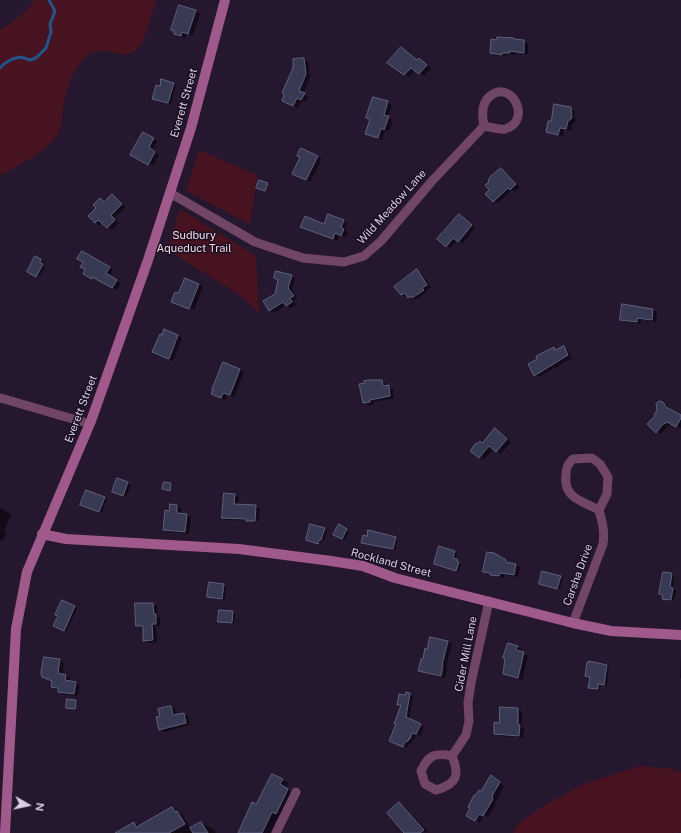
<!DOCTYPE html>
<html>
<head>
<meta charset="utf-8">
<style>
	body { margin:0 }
	#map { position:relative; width:681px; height:833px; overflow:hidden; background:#25172e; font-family:"Public Sans",sans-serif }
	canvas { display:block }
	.north { position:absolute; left:8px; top:785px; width:40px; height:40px; -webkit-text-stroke:3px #1b0e24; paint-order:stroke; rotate:99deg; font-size:11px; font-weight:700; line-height:16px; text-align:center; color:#d8cfdf }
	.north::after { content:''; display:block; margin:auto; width:14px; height:18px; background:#d8cfdf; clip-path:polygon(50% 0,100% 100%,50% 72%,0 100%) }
</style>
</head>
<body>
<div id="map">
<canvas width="681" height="833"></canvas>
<div class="north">N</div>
</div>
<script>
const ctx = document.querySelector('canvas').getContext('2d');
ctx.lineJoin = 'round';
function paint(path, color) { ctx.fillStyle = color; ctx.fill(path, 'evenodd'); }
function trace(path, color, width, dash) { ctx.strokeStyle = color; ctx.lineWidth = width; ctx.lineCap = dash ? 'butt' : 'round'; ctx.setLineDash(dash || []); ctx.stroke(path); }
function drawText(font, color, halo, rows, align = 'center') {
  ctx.font = font + ' "Public Sans",sans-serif'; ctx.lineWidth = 3; ctx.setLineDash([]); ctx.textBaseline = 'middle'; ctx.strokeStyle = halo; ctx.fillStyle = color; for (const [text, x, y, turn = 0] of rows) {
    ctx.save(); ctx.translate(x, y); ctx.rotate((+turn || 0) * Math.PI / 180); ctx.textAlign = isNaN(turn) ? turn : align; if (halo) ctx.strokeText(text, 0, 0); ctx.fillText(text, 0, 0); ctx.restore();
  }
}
const green = new Path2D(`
	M35,0H157L143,42C140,46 136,51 132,53C119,60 105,41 85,58C73,68 66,92 63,108C62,116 63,124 59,132C51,149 17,167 0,175V30C15,20 24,15 35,0Z
	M199,150L257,175L250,225L186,190Z
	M180,209L256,256L259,314L246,300L229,288L167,250Z
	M639,766L672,769L681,773V832L679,833H513L520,822L540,808L581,785Z`);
const shadow = new Path2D(`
	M195,11L200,14L193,35L187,33L185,38L175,33Z
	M514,39L528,44V54L514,53V55H506V56L495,55L491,53L498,41Z
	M304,59L308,62L310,77L303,94L308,97L306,102L302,100L298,108L287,103L294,69Z
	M417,60L423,62L431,68L424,76L415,70L409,77L389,62Z
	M173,84L176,85L171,104L153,99L160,87Z
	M387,102L392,105L388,117L393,120L389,131L385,130L382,140L367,134L371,120L367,118Z
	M571,108L575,111L574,115L576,120L572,124L571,131L564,129L563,136L551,134L547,132L552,122Z
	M143,133L157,141L152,150L159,155L153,166L132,154Z
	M301,149L322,159L310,182L298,176Z
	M501,169L505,171L520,187L515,192L512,190L498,203L493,201L491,190Z
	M112,195L126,207L114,218L119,223L112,230L102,222L100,225L95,222L100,199L105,202Z
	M463,218L475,228L463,243L458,240L450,248L446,246Z
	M343,221L347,223L345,230L348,232L346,237L340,235L337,241L306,229Z
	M82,253L113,270L110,276L121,283L117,290L97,279L96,280L84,274L87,269Z
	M35,257L43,262L42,265L45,267L39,277L28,272Z
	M417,271L421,273L431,287L426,290L427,292L417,299H416L413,300L408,296L406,297L401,294Z
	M291,276L295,278L292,291L297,299L293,301L296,305L291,308L286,305L274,313L270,310L275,294Z
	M199,284L203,287L194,310L177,304L179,294Z
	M623,305L653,309L657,312L656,322L641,320V324L626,322L621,319Z
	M165,330L182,338L173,361L157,354Z
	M564,347L568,350L572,358L539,377L535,375L554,348L557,351Z
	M239,370L244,372L234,397L227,394L226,400L217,396Z
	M382,381L386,383V387L393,389L394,398L374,402V404L368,405L364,402Z
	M662,403L667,405L670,410L681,416V428L672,424L667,427L661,434L656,432V416Z
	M499,432L511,442L501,454L494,448L484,460L471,451Z
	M117,479L131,485L126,497L113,492Z
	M234,495L239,497L238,505L255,506L260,509L259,521L228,520L223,517Z
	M104,498L107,499L102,513L84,506Z
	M171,505L177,506L181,508V514L187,515L191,517L189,534L168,532L164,529L170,512Z
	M0,508L11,514L4,531L7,532L3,541L0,540Z
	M339,526L349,531L345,540L335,534Z
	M324,529L327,530L324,541L322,540L321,544L307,540Z
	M395,538L398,540L395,550L365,544Z
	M455,552L457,553L455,560L459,562V563L461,564L458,572L437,565Z
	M507,561L520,567L518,577L504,575V578L495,577L484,572L506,567Z
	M672,574L674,576L673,589L676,590L674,601L666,600L663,598L664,595L660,593Z
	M560,577L563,578L560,589L542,585Z
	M223,585L226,586L225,600L211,598L208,597Z
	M63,601L77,609L66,632L55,625L59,616Z
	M153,604L157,606L158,616L160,618V626H156L157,642L149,643L144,640V628L137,626Z
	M232,612L235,614L234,624L222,623L219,621Z
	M447,642L452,644L446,668H447L445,678L424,673L419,670L426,650H427Z
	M517,647L521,649V653L528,656L522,680L508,676L504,674Z
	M681,654V679L680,678Z
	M59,660L64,663L62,675L70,678L69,682L75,683L80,685L78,696L63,694L59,691V690L52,687Z
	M607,665L609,667L607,686L601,685L600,690L589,688L590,677L586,676Z
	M409,694L413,697L409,720L424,727L421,736L417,734L414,740H413L412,743L409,744L407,748L390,741L397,724L402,706L398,704Z
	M170,707L175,709L176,715L184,714L188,716L190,725L164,732L160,730L157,718L161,717Z
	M501,708L518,709L522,712V727L524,728L523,738L499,736L495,733L500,724Z
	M495,779L504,786L496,802H497L488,817L484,815L480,823L467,815L481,793Z
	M282,780L288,783L286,788L294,793L282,817L279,815L270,833H239L256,805Z
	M399,803L403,805L428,832L406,833Z
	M172,808L183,815L190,828L201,823L214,829L216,833H182V832L180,833H117L134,823L139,826Z`);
const stream = new Path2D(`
	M0,68L4,64L12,59L21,57L30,60L36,58L46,48L51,32L50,24L55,11L49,0`);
const building = new Path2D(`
	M179,5L196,10L188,34L182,32L181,36L174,34V31L171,30Z
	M497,37L514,38V39L524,40V53L510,51V53H502V55L490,53L491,39L497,40Z
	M401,47L417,60L419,58L427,65L419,74L411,68L404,75L387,63Z
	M304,58L306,74L299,91L305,93L301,100L297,98L293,106L282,101L284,95L282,93L293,68V59Z
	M161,79L174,83L168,103L152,99L156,85L160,86Z
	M373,97L388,101L384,115L389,116L384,130L381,128L378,138L365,134L370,119L366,118Z
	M554,104L571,107L572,118L568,121L566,129L560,128L558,135L546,132L548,121H551Z
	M143,132L154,138L149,147L155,152L148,165L130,155Z
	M301,148L318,156L306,180L292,174L300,157L297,156Z
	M501,168L516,184L510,190L508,188L493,202L485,194L489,190L485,185L489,182L488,181L490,177Z
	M259,180L268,183L265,191L256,188Z
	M112,194L122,204L111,215L115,220L107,228L98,220L95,223L88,216L96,208L93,205L100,198L104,202Z
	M328,214L344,220L341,227L344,229L341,236L335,233L333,239L300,227L305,216L324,224Z
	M459,214L472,225L458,242L453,238L446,247L437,239Z
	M82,251L110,267L106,273L117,280L112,288L92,277V279L83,274L85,269L80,267L83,262L77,259Z
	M35,256L41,259L40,263L43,264L36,277L27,272Z
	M417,269L427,285L422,288L424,290L412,298L411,296L408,298L405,293L401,295L394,287Z
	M276,271L292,275L288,288L294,296L290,298L292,302L286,306L283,302L269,311L263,301L275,294L278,280L274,278Z
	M185,278L199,284L189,309L171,302L175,292L178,293Z
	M622,304L653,309L652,320L637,318V322L620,320Z
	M164,329L178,335L169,359L152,352L160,334L162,335Z
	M564,346L568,355L534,376L528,364L537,359L536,356L554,347L555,350Z
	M223,362L240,369L230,395L223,393L221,398L211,394L213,390H212Z
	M370,380H382L383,386L389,385L390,396L370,400V402L363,403L359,384L365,383L364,381Z
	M660,401L663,402L666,407L681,415V418L676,427L667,422L662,425L656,433L647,424L655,416L654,415L657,410L656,404Z
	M495,428L507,439L496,452L489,446L479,458L470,451L476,443L477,444L480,441L482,443Z
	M117,478L128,482L123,496L112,492Z
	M164,482L171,483L170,491L162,489Z
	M86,490L105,497L99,512L80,505Z
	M224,493L235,494L234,504L256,505L255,521H246V519L222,518Z
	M170,504L177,505V513L187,514L185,532L163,530L165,510L169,511Z
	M310,524L325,528L321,540H319L318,544L306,540Z
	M339,524L347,529L342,539L333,535Z
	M368,530L396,537L393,549L361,543L363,535L367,536Z
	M439,546L455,551L453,558L457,559V561L459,562L456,571L434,564Z
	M487,552L494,553L506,560V562L516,564L514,575L500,573L499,576L490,575V573L483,572Z
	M542,571L561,576L557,589L539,584Z
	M663,572L672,573L670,587L673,588L671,600L662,599L663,595L659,594Z
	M209,582L224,584L222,599L207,597Z
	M62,600L75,606L64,631L53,626L58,616L55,615Z
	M135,603H153L154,614H156V624H152L153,640L143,641V626H136Z
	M219,610L233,611L232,623L218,622Z
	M430,637L448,641L442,665H443L441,676L418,671L421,659H423L425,648L427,649Z
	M508,643L518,646L516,650L524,652L518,678L503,674L505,658H503Z
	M44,657L60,659L58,673L66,675L65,680L76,682L74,694L58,692V688L51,687L52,681L42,677L41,673Z
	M589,661L607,665L604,685L598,684V689L588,688L590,677L585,676L587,662H589Z
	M406,692L410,693L406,717L421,724L416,734L412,733L410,739L409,738L408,741L405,742L403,747L389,741L396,724H394L401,705H397L399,694L405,695Z
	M67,699L76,700L75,709L66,708Z
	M171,706L173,715L184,713L186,723L159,730L156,717L160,716L158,709Z
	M500,707L518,708V725H520L519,736L494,734V722L499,723Z
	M272,774L283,779L280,784L288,789L276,814L272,812L262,833H238L252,802L256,804Z
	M491,775L500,782L493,794L492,798L493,799L483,816L479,814L475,821L466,816L470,808L468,807L474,795L475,796L479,790L481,791Z
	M399,802L424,830L420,833H404L387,813Z
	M172,807L175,812L177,811L185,824L169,833H115L134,822L136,827Z
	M201,822L208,833H193L190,828Z`);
const street = new Path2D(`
	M170,193L255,242L303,258L344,262L364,256L381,241L432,181L484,126C490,127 499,130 505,129C534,120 510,77 489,97C481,104 482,116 484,126
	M1,398L90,424
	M573,623L603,544C605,531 602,522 599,510C582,501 563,498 566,475C566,467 568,464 573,459L592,458L600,464L608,477L607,494L599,510
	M452,756C460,775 457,784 436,790L425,784L421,771C428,756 434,752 452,756L466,735L469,721L468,703L471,683L489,601
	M276,833L296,792`);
const secondary = new Path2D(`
	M42,534L66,539L239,549L331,561L363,566L395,578L573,623L611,631L681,635
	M5,833L16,629L27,572L91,421L148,260L191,128L225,0`);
const streetNames = [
	["Everett Street",184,103,-74],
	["Wild Meadow Lane",392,207,-48],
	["Everett Street",81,409,-69],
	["Rockland Street",391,563,15],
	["Carsha Drive",578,575,-70],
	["Cider Mill Lane",466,654,-79]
];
const parkNames = [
	["Sudbury",194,236],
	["Aqueduct Trail",194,249]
];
paint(green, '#471321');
paint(shadow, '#0007');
trace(stream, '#21548b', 3);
paint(building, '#383a54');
trace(building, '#5e607d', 1);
trace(street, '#714564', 9);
trace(secondary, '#a0598b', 10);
drawText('11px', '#d8cfdf', '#1b0e24', streetNames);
drawText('11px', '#f2dadd', '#1b0e24', parkNames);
</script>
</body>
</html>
